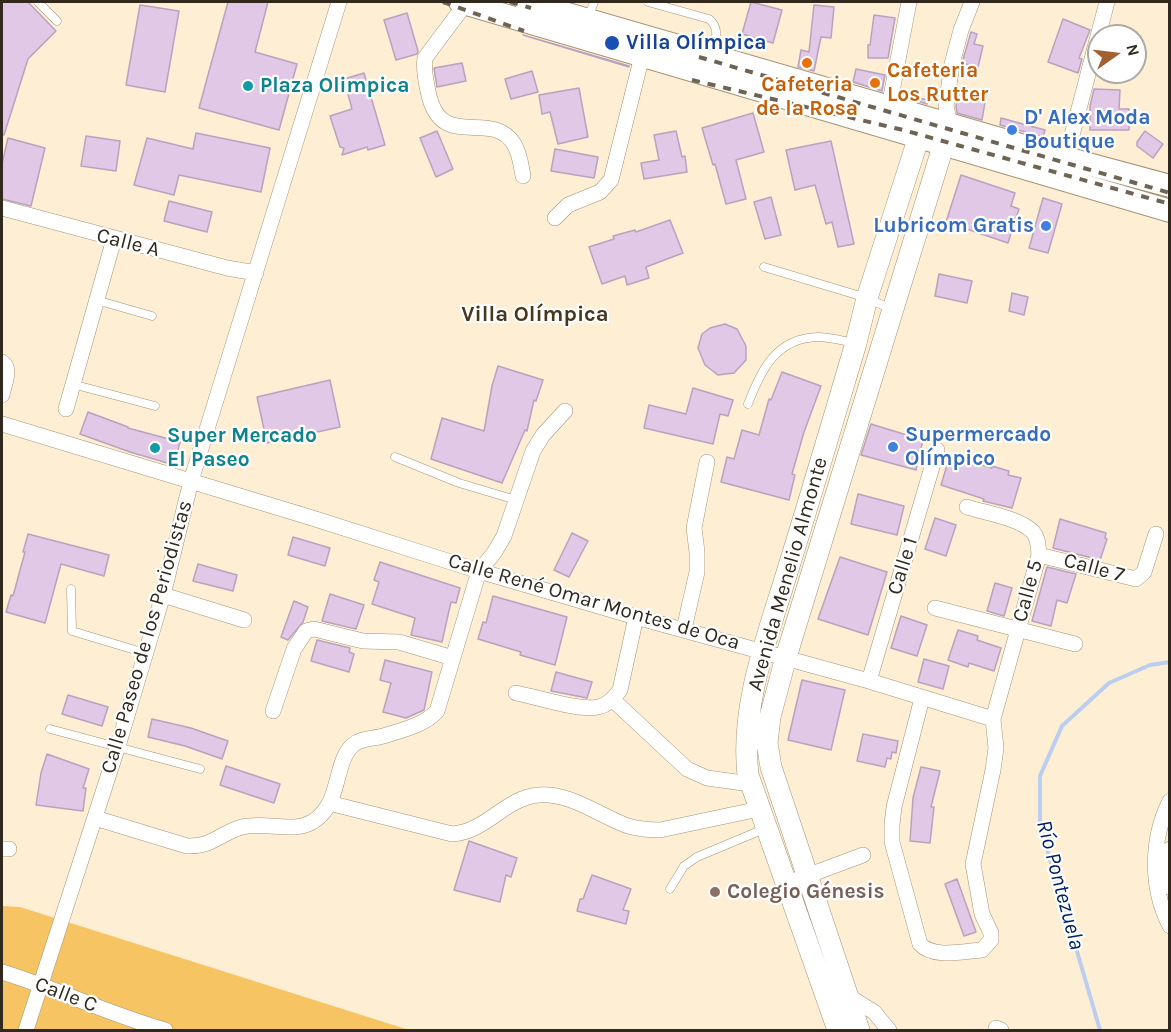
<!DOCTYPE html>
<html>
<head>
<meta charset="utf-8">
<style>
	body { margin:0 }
	#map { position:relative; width:1171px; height:1032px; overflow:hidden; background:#feeed4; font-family:Karla,sans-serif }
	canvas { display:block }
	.frame { position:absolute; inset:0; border:3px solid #31291d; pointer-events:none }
	.north { position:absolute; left:1087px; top:24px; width:60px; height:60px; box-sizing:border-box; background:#fff; border:2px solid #ada9a5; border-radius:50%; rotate:76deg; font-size:16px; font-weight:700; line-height:24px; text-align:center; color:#31291d }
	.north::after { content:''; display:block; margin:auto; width:21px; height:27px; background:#a3602f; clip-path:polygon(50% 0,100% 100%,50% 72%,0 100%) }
</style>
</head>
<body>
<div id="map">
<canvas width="1171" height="1032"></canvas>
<div class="frame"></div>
<div class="north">N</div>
</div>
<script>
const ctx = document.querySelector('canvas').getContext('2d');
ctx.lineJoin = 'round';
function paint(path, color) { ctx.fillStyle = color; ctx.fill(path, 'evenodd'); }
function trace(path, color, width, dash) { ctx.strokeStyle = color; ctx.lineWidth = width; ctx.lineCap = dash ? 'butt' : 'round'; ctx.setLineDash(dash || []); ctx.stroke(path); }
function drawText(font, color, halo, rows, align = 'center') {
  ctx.font = font + ' Karla,sans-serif'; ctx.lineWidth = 4.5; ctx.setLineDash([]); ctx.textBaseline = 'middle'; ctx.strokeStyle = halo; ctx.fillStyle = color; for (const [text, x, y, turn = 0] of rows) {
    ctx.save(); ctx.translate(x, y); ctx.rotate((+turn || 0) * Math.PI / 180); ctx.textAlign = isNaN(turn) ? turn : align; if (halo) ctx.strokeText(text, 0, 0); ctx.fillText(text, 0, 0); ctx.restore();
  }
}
const green = new Path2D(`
	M2,906L20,907L409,1030H2Z`);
const stream = new Path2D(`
	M1100,1030L1040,825V776L1062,726L1109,683L1150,665L1170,662`);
const building = new Path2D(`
	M2,2H28L56,31L28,59L4,135L2,134Z
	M228,2H268L255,52L297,64L279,130L199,108Z
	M751,2L782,10L773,43L742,34Z
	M140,5L179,11L165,92L126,85Z
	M814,5L834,7L831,38L821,37L814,71L798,67L801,50L809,52Z
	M407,13L418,51L417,54L396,60L384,20Z
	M874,15L895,18L888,58H868V45H870Z
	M1063,19L1090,30L1079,58L1082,59L1078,73L1048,62Z
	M971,32L977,34L974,44L983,46L978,67L962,63Z
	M523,35L629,66V67Z
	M462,63L466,81L437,87L434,68Z
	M856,69L885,75L882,91L853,82Z
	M532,71L538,92L511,99L505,79Z
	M364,73L385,145L368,150L367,147L342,155L344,148L340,147L330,116L352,109L344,79Z
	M579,88L588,137L558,144L550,112L542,114L539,95Z
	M1094,89L1120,90L1119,109H1129V130H1090V106Z
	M958,91L986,96L982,120L957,113L956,106Z
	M902,94L928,100L927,104L901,96Z
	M753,113L764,152L736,160L746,199L726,204L715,164L713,165L702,128Z
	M1001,118L1045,130L1043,137L1000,125Z
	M437,131L453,169L436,177L420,138Z
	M676,131L682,157L685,156L687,172L644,179L641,163L659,160L654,135Z
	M1145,131L1163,144L1153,158L1137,146V142Z
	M196,133L270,148L261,192L179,175L174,195L134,185L147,138L193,149Z
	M86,136L120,141L116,171L81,166Z
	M8,138L45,148L31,206L2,199V164Z
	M831,141L854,244L838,247L832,222L826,224L815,185L795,190L786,150Z
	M555,149L598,157L594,178L551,171Z
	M961,175L1015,193L1011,206L1019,209L1008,243L946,222Z
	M771,197L781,235L765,239L754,202Z
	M1043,198L1062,204L1048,253L1029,248Z
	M169,201L212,212L207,232L164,221Z
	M670,220L683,253L646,267L649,278L627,285L625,276L602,284L589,247L614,239L613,236L635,230L636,232Z
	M939,274L972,281L967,303L935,296Z
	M1012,293L1028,297L1024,315L1009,311Z
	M725,324L737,329L746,346V360L734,373L718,375L705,365L698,348L702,334L710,328Z
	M498,366L543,380L536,401L534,400L527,431L525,430L502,483L431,459L442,418L484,431L492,386Z
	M782,372L821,386L804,432L792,474L795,475L789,500L721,482L727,457L734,459L742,430L759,435L769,399L771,400Z
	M330,380L340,427L267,443L257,397Z
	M693,388L733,400L728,416L720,414L713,444L644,428L649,405L686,414Z
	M88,412L128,427V428L180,442L174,465L130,452L80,434Z
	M871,424L923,440L916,470L861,455Z
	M950,455L992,468V466L1009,471L1008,475L1021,478L1012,508L983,501L984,499L941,485Z
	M858,494L904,506L897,535L851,524Z
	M935,518L956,525L946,556L925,549Z
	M1060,519L1106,533L1105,538L1107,539L1100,560L1053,548Z
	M572,533L588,541L569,577L554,570Z
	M28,534L109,555L104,576L61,564L45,623L6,612L11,595L13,596L25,552H23Z
	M293,537L330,548L325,566L288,555Z
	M840,557L887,572L868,635L818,619Z
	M380,562L460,588L456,603L451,602L442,642L411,635L415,618L372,604L379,582L374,580Z
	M198,564L237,575L233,591L193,581Z
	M1047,567L1076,574L1067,603L1057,600L1051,626L1032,621Z
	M995,583L1012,588L1004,616L987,611Z
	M330,594L364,605L356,629L322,621Z
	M493,596L567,617L555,665L520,655L521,652L478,639L483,622L486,623Z
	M294,601L308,607L303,622L288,640L281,637Z
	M901,616L927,625L917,656L891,648Z
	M958,630L978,636L977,640L1001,648L994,671L969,663L968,667L948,660Z
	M317,640L350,648L349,652L354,654L349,672L311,661Z
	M924,659L949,666L943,689L918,682Z
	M385,660L432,672L424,710L406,718L383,712L391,683L380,680Z
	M556,672L592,682L587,698L551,691Z
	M802,680L845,690L831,750L788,740Z
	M68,695L108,707L102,726L62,714Z
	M152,719L191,728L228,741L222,759L185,746L148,737Z
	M863,734L898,741L896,753L892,752L891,759L887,758L885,767L857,761Z
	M47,754L89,769L83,788H86L83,811L36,805L41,773Z
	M226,766L280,784L274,803L220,785Z
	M921,767L940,771L931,807H934L930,843L910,841L913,798Z
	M469,841L517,858L511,877L506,875L500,902L454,890Z
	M592,875L631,889L623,910L629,911L626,924L577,911L580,899H583Z
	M957,879L976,932L964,936L945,884Z`);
const lane = new Path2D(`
	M38,2L57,21
	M648,2L709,19C721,29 715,40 712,53
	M588,18L594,2
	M764,267L867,298L891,309
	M96,300L152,316
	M72,384L155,406
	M748,404C761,370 776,338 818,337C830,337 843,341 855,343
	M395,457L459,483L516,500
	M71,589L72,631L145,653
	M50,729L200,769
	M670,889L684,866L697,857L764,829`);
const street = new Path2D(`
	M466,3L425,58C423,70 426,80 428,91C440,154 491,107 514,144C520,154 521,165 523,176
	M889,107L909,2
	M950,124L946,106L952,64L961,30L972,2
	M1066,158L1107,2
	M2,208L227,268L256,273
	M555,218L568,205L600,192L611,180L642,56
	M2,362C12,369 4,384 2,395
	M66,409L114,239
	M2,424L309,517L479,571L636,617L869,681L993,719L996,748L993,770L973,864L982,914L991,933V940L982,950C964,951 934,959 920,944L892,842V825L894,807L922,698
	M967,507C985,513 1020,518 1033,532C1039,539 1038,547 1039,555L993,719
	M1039,555L1136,579L1144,572L1156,534
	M163,595L244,620
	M935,608L1075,644
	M684,629L697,572V552L694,528L707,462
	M869,681L937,450
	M516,693C537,697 578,711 598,707C608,705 614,698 620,690L636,617
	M613,700L687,769L707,778L751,784
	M273,711L294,649L306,631L314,629L363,641L399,642L453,658
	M1170,801C1151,838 1150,888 1170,926
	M329,803L452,834C486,832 505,798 538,795C570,792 600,816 628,826C639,829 650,830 660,830L759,809
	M95,818L187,846C213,847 220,833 242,827C273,819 307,843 329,804C338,788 339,756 353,745C361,738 373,739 383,736C400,731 425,725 437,711L479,571L494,553L504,536L533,451L543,435L565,411
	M2,849H9
	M1170,849V887
	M785,884L863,855
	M2,972C57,989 109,1014 165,1030
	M845,994L874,1012L889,1030
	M996,1028L1001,1030
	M26,1030L118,746L163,595L191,481L339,2`);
const secondary = new Path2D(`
	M838,1030L748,775C740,704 769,633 789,566C812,492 834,417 856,343L867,298L924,121
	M859,1030L771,767L767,743L770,717L786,657L949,127`);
const primary = new Path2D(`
	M460,2L1170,211
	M526,2L1066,158L1170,186`);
const rail = new Path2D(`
	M443,2L524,31
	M510,2L531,8
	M699,57L1170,193
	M692,80L903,130L1170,204`);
const markers = [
	[612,43,8,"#1a4fb4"],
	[807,63,6,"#e8710a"],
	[875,83,6,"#e8710a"],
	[248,86,6,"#0f9aa8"],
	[1012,130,6,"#3f7fe0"],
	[1046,226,6,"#3f7fe0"],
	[893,447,6,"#3f7fe0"],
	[155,448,6,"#0f9aa8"],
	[715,892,6,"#8d6e63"]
];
const transitNames = [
	["Villa Olímpica",626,43]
];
const foodNames = [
	["Cafeteria",887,71],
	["Los Rutter",887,95],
	["Cafeteria",807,85,"center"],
	["de la Rosa",807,109,"center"]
];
const cultureNames = [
	["Plaza Olimpica",260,86],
	["Super Mercado",167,436],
	["El Paseo",167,460]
];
const shopNames = [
	["D' Alex Moda",1024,118],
	["Boutique",1024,142],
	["Lubricom Gratis",1034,226,"right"],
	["Supermercado",905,435],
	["Olímpico",905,459]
];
const streetNames = [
	["Calle A",128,243,14],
	["Calle 1",903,566,-73],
	["Calle 7",1094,568,15],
	["Avenida Menelio Almonte",788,574,-74],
	["Calle 5",1028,591,-75],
	["Calle René Omar Montes de Oca",594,602,16],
	["Calle Paseo de los Periodistas",147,637,-74],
	["Calle C",66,995,21]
];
const educationNames = [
	["Colegio Génesis",727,892]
];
const neighbourhoodNames = [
	["Villa Olímpica",535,315]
];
const waterNames = [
	["Río Pontezuela",1060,885,75]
];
paint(green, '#f7c464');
trace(stream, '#bbcef0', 4);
paint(building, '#e1c8e6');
trace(building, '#baa2be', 1.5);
trace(lane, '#a69475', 9);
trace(street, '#a69475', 16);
trace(secondary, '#a69475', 22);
trace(primary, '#a69475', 24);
trace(lane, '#fff', 8);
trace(street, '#fff', 15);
trace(secondary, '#fff', 21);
trace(primary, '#fff', 22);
trace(rail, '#6e6454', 4, [8, 8]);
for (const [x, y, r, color] of markers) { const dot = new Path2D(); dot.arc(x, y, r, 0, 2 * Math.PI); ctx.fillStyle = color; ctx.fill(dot); trace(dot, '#fff', 2); }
drawText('bold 21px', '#164399', '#fff', transitNames, 'left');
drawText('bold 21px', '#c56008', '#fff', foodNames, 'left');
drawText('bold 21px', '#0d838f', '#fff', cultureNames, 'left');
drawText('bold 21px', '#366cbe', '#fff', shopNames, 'left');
drawText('21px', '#31291d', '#fff', streetNames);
drawText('bold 21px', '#785e54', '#fff', educationNames, 'left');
drawText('bold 22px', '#47371b', '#fff', neighbourhoodNames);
drawText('italic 22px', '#002267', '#fff', waterNames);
</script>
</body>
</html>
